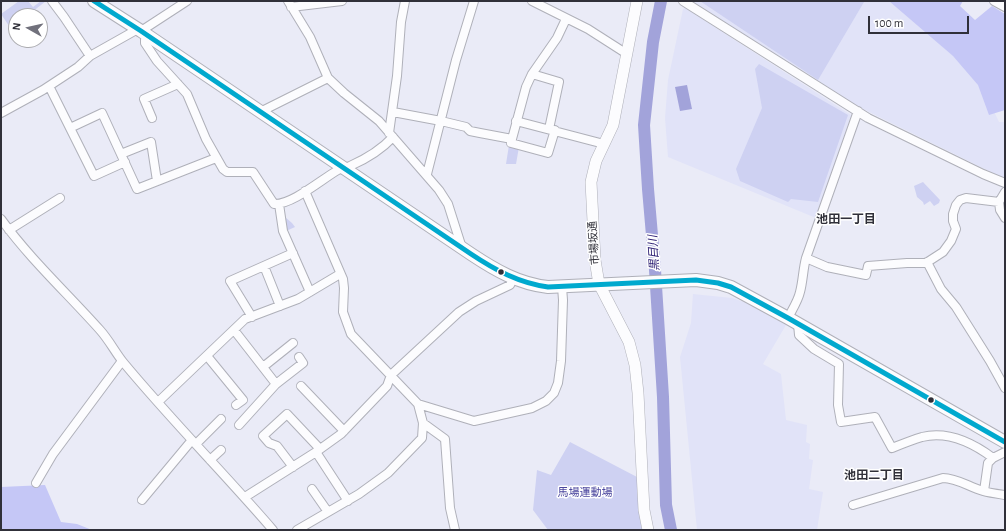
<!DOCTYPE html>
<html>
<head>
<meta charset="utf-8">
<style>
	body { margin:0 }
	#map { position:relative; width:1006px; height:531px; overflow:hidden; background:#eaebf7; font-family:"Alegreya Sans",sans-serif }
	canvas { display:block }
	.frame { position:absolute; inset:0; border:2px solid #303039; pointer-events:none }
	.north { position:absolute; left:8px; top:8px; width:40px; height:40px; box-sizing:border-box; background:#fff; border:1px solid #acacb0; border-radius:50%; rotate:278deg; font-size:11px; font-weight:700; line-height:16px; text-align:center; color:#303039 }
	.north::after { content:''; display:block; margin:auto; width:14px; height:18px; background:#71717c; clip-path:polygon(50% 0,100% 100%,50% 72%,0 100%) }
	.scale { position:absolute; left:868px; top:16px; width:101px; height:18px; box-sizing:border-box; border:2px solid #303039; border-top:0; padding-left:5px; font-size:12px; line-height:14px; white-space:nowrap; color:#303039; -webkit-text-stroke:3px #fff; paint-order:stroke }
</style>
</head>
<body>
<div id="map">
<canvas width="1006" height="531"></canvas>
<div class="frame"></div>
<div class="north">N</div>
<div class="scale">100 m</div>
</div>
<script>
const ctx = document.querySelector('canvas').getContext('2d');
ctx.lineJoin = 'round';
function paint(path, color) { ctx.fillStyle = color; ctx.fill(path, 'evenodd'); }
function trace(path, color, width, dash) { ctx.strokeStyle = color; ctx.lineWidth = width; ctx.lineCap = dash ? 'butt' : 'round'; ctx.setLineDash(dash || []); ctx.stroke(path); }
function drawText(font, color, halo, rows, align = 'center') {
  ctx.font = font + ' "Alegreya Sans","Noto Sans JP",sans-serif'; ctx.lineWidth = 3; ctx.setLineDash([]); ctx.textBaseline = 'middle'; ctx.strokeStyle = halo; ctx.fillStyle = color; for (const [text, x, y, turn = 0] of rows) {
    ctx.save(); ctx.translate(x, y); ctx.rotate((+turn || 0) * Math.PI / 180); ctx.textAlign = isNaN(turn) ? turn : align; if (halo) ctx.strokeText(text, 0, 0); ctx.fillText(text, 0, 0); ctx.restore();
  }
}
const built = new Path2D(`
	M692,1H892L969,70L986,95L999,122H1005V179L859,107Z
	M685,8L851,115L816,218L668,157L665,118L668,80L683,9Z
	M693,294L732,298L744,302L786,325L763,364L781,374L786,420L807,425L806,442L810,444L809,459L813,460L809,489L823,492L817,530H697L680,357L691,323Z`);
const green = new Path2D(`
	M19,1H28L33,7L41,1H46L27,16H16V25L11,29L1,14Z
	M700,1H863L864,2L818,80Z
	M759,64L848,115L818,202L791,199L788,202L740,181L736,169L762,108L755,69Z
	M509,145L519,147L516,164H506Z
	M923,182L940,200L939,203L934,206L930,201L924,205L923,202L917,197L914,186Z
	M285,217L292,223L295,227L284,232Z
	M570,442L637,477L643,530H548L533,510L537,470L551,475Z`);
const forest = new Path2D(`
	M889,1H963L960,6L975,20L992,6L1005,14V110L989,115L978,85L953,56Z
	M45,485L61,522L77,524L92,530H1V487Z`);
const water = new Path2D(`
	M687,85L692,109L680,111L675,87Z`);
const river = new Path2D(`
	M661,1L653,42L644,125L648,189L655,270L663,397L666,505L671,530`);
const street = new Path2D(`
	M52,1L64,17L90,56
	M288,1L310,37L328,78L344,93L379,121L439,190L448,204L462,248
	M532,1L588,29L627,54
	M683,1L868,118L983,174L1005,183
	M994,1L1005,7
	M291,7L342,1
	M141,31L187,1
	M147,35L145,40V43L157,61L187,94L206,139L223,169L227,172H253L274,204C292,205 322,179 338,170C342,168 346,168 350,166C366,159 381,150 393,137
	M532,74L559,82L549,129
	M49,86L94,176L125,162
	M260,112L328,78
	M393,112L441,121L466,127L470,131L480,133L512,139L511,143L548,153L555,130
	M1,113L43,90L78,67L90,56L138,29
	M152,118L144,99L178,84
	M516,121L604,144
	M70,128L102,113L137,189L216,158
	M389,133L397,76L401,22L405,1
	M512,139L526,87L532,74L557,38L566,19
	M121,154L151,142L157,181
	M427,174L456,60L474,1
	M999,202L1000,210L1005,218
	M279,204L283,231L310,292
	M1,219C30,259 67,293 100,330C109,340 115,352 123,362C171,420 224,473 273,530
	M9,230L60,198
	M806,258L827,267L866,275L868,266L907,263H926L943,252L951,241L956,229L953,221V214L956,205L960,200L966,198L999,202L1005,192
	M927,262L941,289L956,307L990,361L1005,388
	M264,266L280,306
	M252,317L230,281L293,253
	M788,318C792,310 798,301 800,292C803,281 803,269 806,258L858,111
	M798,324L799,335L814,349L839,364L838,405L841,422L875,417L892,448C902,444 912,440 922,437C947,431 973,443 993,458L1005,452
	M234,330L276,384
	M207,356L243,400L236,405
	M263,367L293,343
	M301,386L344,431
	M158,402L245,319L298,299L340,274
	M418,404L474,421L532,408L546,401L554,393L558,383L561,361L563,300L562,287
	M423,423L445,439L450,508L455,530
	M239,425L276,384L303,363L299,357
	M196,444L221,419
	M316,452L348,501
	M210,460L221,450
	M293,467L277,446L269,443L263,436L287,414L320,449
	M36,483L53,454L122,361
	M312,489L328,512
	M984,491L988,463L993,458
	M245,497L316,452L341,434L387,386L391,375L459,312L476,301L510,285L513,279
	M142,500L192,440
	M853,505L943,478C957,478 969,487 983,491C990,493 998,494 1005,495
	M297,530L359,494L388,473L422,438L423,423L418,404L351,334L343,312L344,288L343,279L305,191`);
const secondary = new Path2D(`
	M637,1L613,125L596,161L591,182L595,260L599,284L629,342L635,365L638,393L644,510L648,530`);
const primary = new Path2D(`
	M94,1L141,31L471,254C495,270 519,284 548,287L696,280L718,283L731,287L788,318L1005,442`);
const bus1 = new Path2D(`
	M94,1L141,31L471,254C495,270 519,283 548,287L696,280L718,283L731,287L788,318L1005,442`);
const markers = [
	[501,272,3.5,"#303039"],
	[931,400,3.5,"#303039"]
];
const streetNames = [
	["市場坂通",594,243,-94]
];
const parkNames = [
	["馬場運動場",585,493]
];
const neighbourhoodNames = [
	["池田一丁目",846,219],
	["池田二丁目",874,475]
];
const waterNames = [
	["黒目川",654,253,-94]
];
paint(built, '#e1e3f8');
paint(green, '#ced1f2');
paint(forest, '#c5c7f6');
paint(water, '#a2a3da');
trace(river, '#a2a3da', 12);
trace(street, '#afb0b9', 10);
trace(secondary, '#afb0b9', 12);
trace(primary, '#afb0b9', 14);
trace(street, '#fcfcfe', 8);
trace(secondary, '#fcfcfe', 11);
trace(primary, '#fcfcfe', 12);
trace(bus1, '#00a9ce', 5);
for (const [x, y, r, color] of markers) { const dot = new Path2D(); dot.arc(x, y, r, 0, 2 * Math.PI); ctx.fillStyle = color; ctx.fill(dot); trace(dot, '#fff', 1.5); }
drawText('11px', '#303039', '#fff', streetNames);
drawText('11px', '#4b469e', '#fff', parkNames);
drawText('bold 12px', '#303039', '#fff', neighbourhoodNames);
drawText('italic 12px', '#291b71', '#fff', waterNames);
</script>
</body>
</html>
